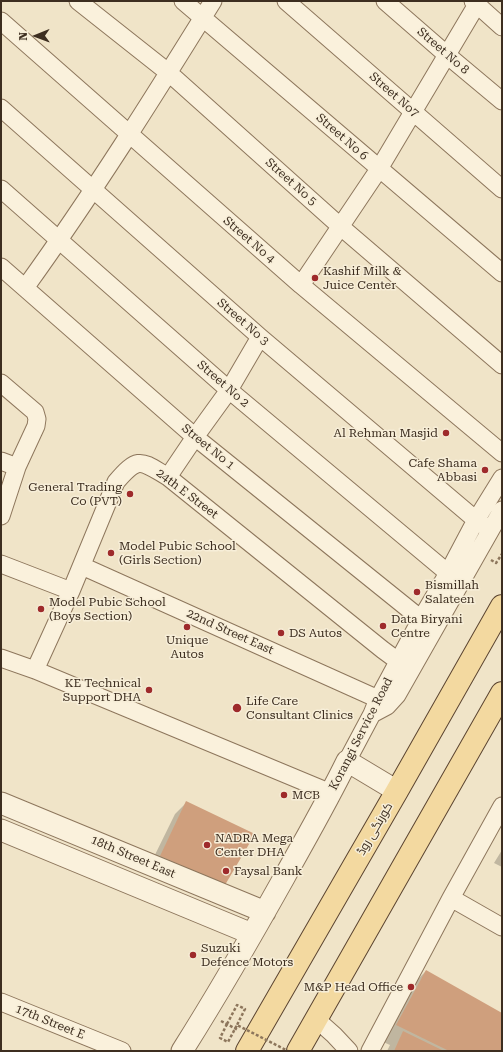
<!DOCTYPE html>
<html>
<head>
<meta charset="utf-8">
<style>
	body { margin:0 }
	#map { position:relative; width:503px; height:1052px; overflow:hidden; background:#f0e4c8; font-family:"Roboto Serif",serif }
	canvas { display:block }
	.frame { position:absolute; inset:0; border:2px solid #3d2e20; pointer-events:none }
	.north { position:absolute; left:16px; top:16px; width:40px; height:40px; -webkit-text-stroke:3px #f7eed8; paint-order:stroke; rotate:269deg; font-size:11px; font-weight:700; line-height:16px; text-align:center; color:#3d2e20 }
	.north::after { content:''; display:block; margin:auto; width:14px; height:18px; background:#3d2e20; clip-path:polygon(50% 0,100% 100%,50% 72%,0 100%) }
</style>
</head>
<body>
<div id="map">
<canvas width="503" height="1052"></canvas>
<div class="frame"></div>
<div class="north">N</div>
</div>
<script>
const ctx = document.querySelector('canvas').getContext('2d');
ctx.lineJoin = 'round';
function paint(path, color) { ctx.fillStyle = color; ctx.fill(path, 'evenodd'); }
function trace(path, color, width, dash) { ctx.strokeStyle = color; ctx.lineWidth = width; ctx.lineCap = dash ? 'butt' : 'round'; ctx.setLineDash(dash || []); ctx.stroke(path); }
function drawText(font, color, halo, rows, align = 'center') {
  ctx.font = font + ' "Roboto Serif",Cairo,serif'; ctx.lineWidth = 3; ctx.setLineDash([]); ctx.textBaseline = 'middle'; ctx.strokeStyle = halo; ctx.fillStyle = color; for (const [text, x, y, turn = 0] of rows) {
    ctx.save(); ctx.translate(x, y); ctx.rotate((+turn || 0) * Math.PI / 180); ctx.textAlign = isNaN(turn) ? turn : align; if (halo) ctx.strokeText(text, 0, 0); ctx.fillText(text, 0, 0); ctx.restore();
  }
}
const shadow = new Path2D(`
	M186,803L224,884L149,867L175,814Z
	M502,850V867L494,863Z
	M426,971L502,1014V1048L500,1051H387L390,1045L381,1041L411,986Z`);
const building = new Path2D(`
	M186,801L255,834L225,885L160,856Z
	M426,970L502,1013L501,1051H449L396,1025Z
	M403,1031L444,1051H394Z`);
const path = new Path2D(`
	M491,560L496,563L502,554
	M221,1021L238,1030
	M227,1024L237,1005L245,1009L237,1025`);
const minor = new Path2D(`
	M78,1L169,73L341,227L502,365
	M183,1L502,273
	M286,1L502,189
	M385,1L447,55L502,101
	M473,1L502,27
	M1,21L301,285L502,453
	M1,108L260,337L476,520L490,530
	M1,189L229,390L448,573
	M1,267L195,437L421,619
	M301,285L379,169L479,1
	M25,288C92,195 153,98 213,1
	M1,383L35,412L37,419L36,426L17,467L1,516
	M1,461L17,467
	M168,477L195,437L229,390L260,337
	M1,564L71,591
	M82,566L378,699
	M1,658L35,670L331,793
	M35,670L71,591L116,482C139,455 141,461 168,477L383,650L398,661
	M372,714L387,706L397,695L502,510
	M347,761L372,714L378,699L421,619L448,573L476,520L502,478
	M451,898L502,927
	M1,1002L122,1051
	M316,1019L334,1035L349,1051
	M370,1051L451,898L502,806`);
const tertiary = new Path2D(`
	M1,803L265,912
	M1,830L252,934
	M182,1051C218,994 252,935 285,876C306,838 328,800 347,761L397,791`);
const primary = new Path2D(`
	M247,1051L397,791L502,606
	M298,1051L502,693`);
const pathBridge = new Path2D(`
	M227,1024L220,1038L228,1042L237,1025L288,1051`);
const markers = [
	[315,278,4,"#9e2a2b"],
	[446,433,4,"#9e2a2b"],
	[485,470,4,"#9e2a2b"],
	[130,494,4,"#9e2a2b"],
	[111,553,4,"#9e2a2b"],
	[417,592,4,"#9e2a2b"],
	[41,609,4,"#9e2a2b"],
	[383,626,4,"#9e2a2b"],
	[187,627,4,"#9e2a2b"],
	[281,633,4,"#9e2a2b"],
	[149,690,4,"#9e2a2b"],
	[237,708,5,"#9e2a2b"],
	[284,795,4,"#9e2a2b"],
	[207,845,4,"#9e2a2b"],
	[226,871,4,"#9e2a2b"],
	[193,955,4,"#9e2a2b"],
	[411,987,4,"#9e2a2b"]
];
const streetNames = [
	["Street No 8",443,51,41],
	["Street No7",394,95,41],
	["Street No 6",342,137,41],
	["Street No 5",291,182,42],
	["Street No 4",249,240,41],
	["Street No 3",243,322,41],
	["Street No 2",223,384,41],
	["Street No 1",208,447,39],
	["24th E Street",187,494,37],
	["22nd Street East",230,632,24],
	["Korangi Service Road",361,734,-63],
	["کورنگی روڈ",375,829,-60],
	["18th Street East",133,857,23],
	["17th Street E",50,1022,22]
];
const poiNames = [
	["Kashif Milk &",323,271],
	["Juice Center",323,285],
	["Al Rehman Masjid",438,433,"right"],
	["Cafe Shama",477,463,"right"],
	["Abbasi",477,477,"right"],
	["General Trading",122,487,"right"],
	["Co (PVT)",122,501,"right"],
	["Model Pubic School",119,546],
	["(Girls Section)",119,560],
	["Bismillah",425,585],
	["Salateen",425,599],
	["Model Pubic School",49,602],
	["(Boys Section)",49,616],
	["Data Biryani",391,619],
	["Centre",391,633],
	["DS Autos",289,633],
	["Unique",187,640,"center"],
	["Autos",187,654,"center"],
	["KE Technical",141,683,"right"],
	["Support DHA",141,697,"right"],
	["Life Care",246,701],
	["Consultant Clinics",246,715],
	["MCB",292,795],
	["NADRA Mega",215,838],
	["Center DHA",215,852],
	["Faysal Bank",234,871],
	["Suzuki",201,948],
	["Defence Motors",201,962],
	["M&P Head Office",403,987,"right"]
];
paint(shadow, '#0003');
paint(building, '#cf9f7d');
trace(minor, '#8d765c', 19);
trace(tertiary, '#8d765c', 23);
trace(primary, '#5b4430', 24);
trace(path, '#8d765c', 2.5, [3, 2]);
trace(minor, '#faf1dc', 17);
trace(tertiary, '#faf1dc', 21);
trace(primary, '#f3d9a0', 22);
trace(pathBridge, '#8d765c', 2.5, [3, 2]);
for (const [x, y, r, color] of markers) { const dot = new Path2D(); dot.arc(x, y, r, 0, 2 * Math.PI); ctx.fillStyle = color; ctx.fill(dot); trace(dot, '#f7eed8', 1.5); }
drawText('12px', '#3d2e20', '#f7eed8', streetNames);
drawText('12px', '#3d2e20', '#f7eed8', poiNames, 'left');
</script>
</body>
</html>
